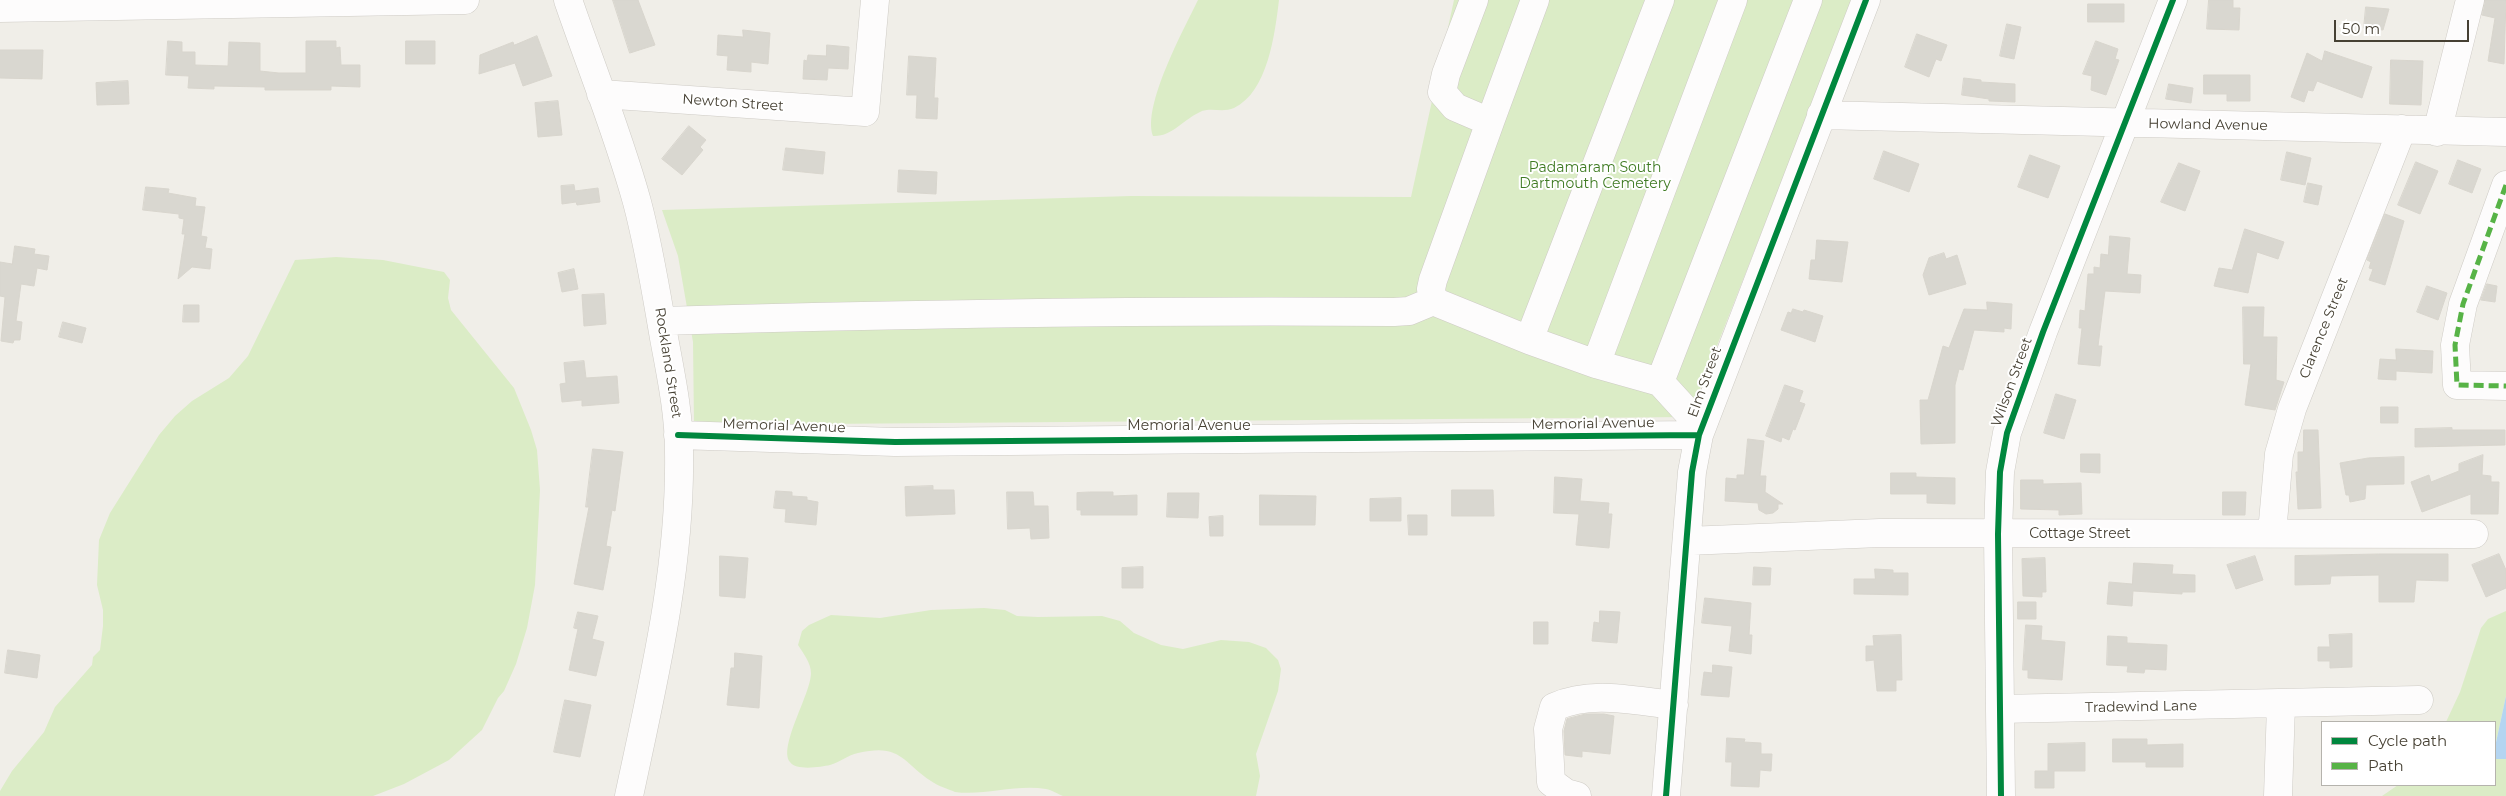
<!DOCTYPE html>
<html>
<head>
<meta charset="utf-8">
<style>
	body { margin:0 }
	#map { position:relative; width:2506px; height:796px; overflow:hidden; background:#f0eee8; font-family:Montserrat,sans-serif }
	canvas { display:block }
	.legend { position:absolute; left:2321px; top:721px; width:175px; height:65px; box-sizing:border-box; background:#fff; border:1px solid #b5b3ad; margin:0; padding:6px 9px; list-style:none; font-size:15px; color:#464033 }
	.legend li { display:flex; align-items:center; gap:10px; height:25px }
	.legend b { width:25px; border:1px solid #b5b3ad }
	.scale { position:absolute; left:2334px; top:20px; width:135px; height:22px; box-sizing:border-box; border:2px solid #464033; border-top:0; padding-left:6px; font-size:15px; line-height:18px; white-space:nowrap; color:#464033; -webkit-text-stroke:4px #fff; paint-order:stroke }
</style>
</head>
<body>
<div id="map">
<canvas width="2506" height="796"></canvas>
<ul class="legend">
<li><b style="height:6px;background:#00873e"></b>Cycle path</li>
<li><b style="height:6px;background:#57b346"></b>Path</li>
</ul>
<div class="scale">50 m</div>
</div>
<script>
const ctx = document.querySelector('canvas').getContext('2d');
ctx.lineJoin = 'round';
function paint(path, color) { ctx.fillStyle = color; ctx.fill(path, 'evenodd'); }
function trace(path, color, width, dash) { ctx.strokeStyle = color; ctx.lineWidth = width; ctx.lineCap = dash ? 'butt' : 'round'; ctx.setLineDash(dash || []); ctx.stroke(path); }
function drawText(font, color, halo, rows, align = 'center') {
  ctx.font = font + ' Montserrat,sans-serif'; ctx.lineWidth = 4; ctx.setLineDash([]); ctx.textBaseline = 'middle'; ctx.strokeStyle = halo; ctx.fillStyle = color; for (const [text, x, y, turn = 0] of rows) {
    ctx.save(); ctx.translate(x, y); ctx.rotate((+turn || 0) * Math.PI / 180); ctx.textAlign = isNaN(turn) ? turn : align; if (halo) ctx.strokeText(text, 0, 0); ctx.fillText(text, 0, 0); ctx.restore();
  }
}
const green = new Path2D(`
	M1198,0H1279C1275,33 1268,92 1234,108C1223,113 1210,107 1200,112C1184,119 1172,137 1153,136C1142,106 1184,29 1198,0Z
	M1454,0H1853L1689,417L694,425L693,342L678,256L662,210L1131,196L1411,197Z
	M336,257L383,260L444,272L450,280L448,298L451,310L514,388L531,430L537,450L540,490L535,585L527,628L516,664L504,691L498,698L482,730L449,760L404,784L373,796H0V791L12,771L44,732L55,707L92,665L93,657L100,650L103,626V610L97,585L99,540L110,513L159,435L175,416L192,401L229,378L248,356L295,260Z
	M984,608L1005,610L1017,616L1038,617L1102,616L1120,621L1134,633L1161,645L1183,649L1221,640L1249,642L1266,648L1278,660L1281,669L1278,691L1256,754L1260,776L1256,796H1063C1058,794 1052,790 1046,789C1016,784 984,796 955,792C948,789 938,786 931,781C902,762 901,743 858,753C848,755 840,762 830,765C821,767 796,771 790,762C778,747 811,694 811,673C811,663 803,653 798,645L802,631L809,625L831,615L880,618L931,610Z
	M2506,611V696L2495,747V722H2446L2460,692L2481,628L2488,619Z
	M2495,759H2506V796H2382L2398,785H2495Z`);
const water = new Path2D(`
	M2506,696V759H2495V747Z`);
const building = new Path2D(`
	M613,0H638L655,45L630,53Z
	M2209,0H2233V8H2240L2239,30L2207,29Z
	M2485,0H2506L2504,64L2488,61L2495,18L2482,15Z
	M2088,4H2124V22H2088Z
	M2366,7L2389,9L2383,30L2364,28Z
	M2007,24L2021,27L2014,59L2000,56Z
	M743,30L770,33L768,64L751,62V72L727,70L728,56L717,55L718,35L743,37Z
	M1917,34L1947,45L1941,61L1936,59L1929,77L1905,67Z
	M537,36L552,76L523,86L515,63L479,74L480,55L513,42L514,45Z
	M168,41L182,42V52H195V65L228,66L229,42L260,43V71L279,73H306V41H336V48L340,47L341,65H360V87L331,86V90H265V87L214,86V89L188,88L189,76L166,75Z
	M406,41H435V64H406Z
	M2096,41L2118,49L2115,59L2119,60L2106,95L2091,90L2092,76L2083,74Z
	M827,45L849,47L848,69L828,68L827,80L803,79L804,60L807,61L808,55L826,56Z
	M0,50H43L42,79L0,78Z
	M2325,51L2372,67L2362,98L2317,81L2313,91L2308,90L2304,102L2291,97L2307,53L2322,61Z
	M909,56L936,58L934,98H938L937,119L916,118L917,95H907Z
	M2391,60L2423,61L2421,105L2390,104Z
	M2204,75H2250V101H2227V94H2204Z
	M1964,78L1981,80V82L2015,84V102L1989,101V99L1962,95Z
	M128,81L129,104L97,105L96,83Z
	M2169,84L2193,88L2191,103L2166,99Z
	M558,101L562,135L538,137L535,103Z
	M689,126L706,140L700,147L703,150L682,175L662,159Z
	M786,148L825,152L823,174L783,170Z
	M1884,151L1919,164L1909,192L1874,179Z
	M2287,152L2311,158L2305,185L2281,180Z
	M2030,155L2060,166L2048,198L2018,187Z
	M2458,160L2481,169L2472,193L2449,184Z
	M2416,162L2438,171L2420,214L2398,205Z
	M2179,163L2200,171L2185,211L2161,202Z
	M899,170L937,172L936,194L898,192Z
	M2308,183L2322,186L2318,205L2304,202Z
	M574,185L575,191L598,188L600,202L577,205L576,202L562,204L561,186Z
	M146,187L169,189L168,193L196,198L195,206L205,207L201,236L207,237L205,248L212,249L210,269L192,267L178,279L185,234H182L184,219L179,218V214L143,210Z
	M2385,214L2404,221L2385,285L2369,280L2373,269L2369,268L2371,262L2367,260Z
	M2245,229L2284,242L2278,259L2257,252L2248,293L2214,286L2219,268L2232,270Z
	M2110,236L2130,238L2127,274L2141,275L2140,293L2105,291L2098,346H2102L2100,366L2078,364L2082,328H2079L2080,310L2085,311L2088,274H2094V267L2100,268L2101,254L2108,255Z
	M1817,240L1848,242L1842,282L1809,279L1811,260H1815Z
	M15,246L35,249L34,254L49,256L47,270L37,268L34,286L21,284L16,321L22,322L20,340H14L13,343L1,341L5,297L0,296V262L12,264Z
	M1944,253L1946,259L1957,255L1966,284L1929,295L1923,275L1929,258Z
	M574,269L578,289L562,292L558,273Z
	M2487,284L2497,286L2495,302L2481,300Z
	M2427,286L2447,293L2438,320L2417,312Z
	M604,294L606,324L584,326L582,295Z
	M1987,302L2012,304L2011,329L2004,328V332L1974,330L1963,370L1959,369L1955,385V443L1921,444L1920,400H1928L1943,346L1949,348L1964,309L1987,310Z
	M184,305H199V322H183Z
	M2243,307H2264L2263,337H2277L2276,380L2284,382L2275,410L2245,405L2251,364H2244Z
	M1793,309L1803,312L1804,310L1823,316L1815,342L1781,330L1788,312L1791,313Z
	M63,322L86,328L82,343L59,337Z
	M2396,349L2433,351L2432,373L2396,371V380L2378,379L2380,359L2396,360Z
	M584,361L586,378L617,376L619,403L582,406V400L562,402L560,384L566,383L564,363Z
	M1785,385L1803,391L1799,402L1805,404L1795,430L1793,429L1789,440L1782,437L1781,442L1766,436Z
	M2056,394L2076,400L2064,439L2044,433Z
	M2381,407H2398V423H2381Z
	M2452,428V430H2505V445L2415,447V429Z
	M2304,430H2318L2321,508L2298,509L2296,472H2298V452H2303Z
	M1748,439L1764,441L1760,476H1766L1765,492L1783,504H1778V509L1773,513L1766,514L1759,510L1758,503L1725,501L1726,478L1737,479V475H1744Z
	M593,449L623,452L615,511L612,510L606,546L611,547L603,590L574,584L589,507H586Z
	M2081,454H2100V473L2081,472Z
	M2483,455L2482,475L2491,476V482H2499L2498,514H2471V494L2422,512L2411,482L2429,475L2431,482L2459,471V464Z
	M2404,457V484L2366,485L2365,499L2350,502L2349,495H2346L2340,463L2368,458Z
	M1891,473H1916V477L1955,478V504L1927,503V494H1891Z
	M1555,477L1582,479L1580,501L1609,503L1608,514H1612L1609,548L1576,545L1579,514L1554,513Z
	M2021,480H2043V484L2081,483L2082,514L2059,515V510L2021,509Z
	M933,486V490H954L955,514L906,516L905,487Z
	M1452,490H1493L1494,516H1452Z
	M776,491L792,492V496L807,497V500L818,502L816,525L785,522L786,509L774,508Z
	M1007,492H1033L1034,506H1048L1049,538L1031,539L1030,528L1008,529Z
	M1090,492H1113V496L1137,495V515H1081V510H1077V493Z
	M2223,492H2246L2245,515H2223Z
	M1168,493H1199L1198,518L1167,517Z
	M1260,495L1316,496L1315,525H1260Z
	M1401,498V521H1370V499Z
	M1408,515H1427V535H1409Z
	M1223,516V536H1210L1209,517Z
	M2379,554H2448V581L2416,580L2414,602H2379V575L2331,576L2330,584L2295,585V556Z
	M2499,554L2506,570V588L2486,597L2472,565Z
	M720,556L748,558L745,598L720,596Z
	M2255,556L2263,580L2236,589L2227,565Z
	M2045,558L2046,592H2042V597L2023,596L2022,559Z
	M2134,563L2173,565L2172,574L2195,575V592H2182V594L2133,591L2132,606L2107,604L2109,582L2132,584Z
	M1143,567V588H1122V568Z
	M1754,567L1771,568L1770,585H1753Z
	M1875,569L1893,570V573H1908V595L1854,594V579H1875Z
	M1705,598L1751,603L1749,635H1752L1751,654L1729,651L1732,626L1702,623Z
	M2018,602H2036V619H2018Z
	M1600,611L1620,612L1617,643L1592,641L1594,622L1599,623Z
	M578,612L598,616L592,639L604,642L596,676L569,670L578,629L574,628Z
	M1534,622H1548V644H1534Z
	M2026,625L2042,626L2041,640L2065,642L2062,680L2028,678V670H2023Z
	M2352,634V667L2330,668V661H2318V647H2330L2329,635Z
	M1901,635L1902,680H1896V691H1877L1874,660L1866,661V646H1874L1873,636Z
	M2108,636L2127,637V643L2167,645L2166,670L2145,669L2144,673L2127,672L2128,666L2107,665Z
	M8,650L40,655L37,678L5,673Z
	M735,653L762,656L759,708L727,705L731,668H734Z
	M1713,665L1732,667L1729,697L1701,695L1704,672L1712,673Z
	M565,700L591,705L580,757L554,752Z
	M1586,714H1604L1614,716L1610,754L1582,751V757L1565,755L1564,731L1567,719Z
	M1727,738L1745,739L1744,742L1761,743V754H1772L1771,771L1760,770L1759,787L1731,786L1732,762H1726Z
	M2113,739H2147V745L2183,744V767H2146V762H2113Z
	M2085,743V771H2054V788H2035V771H2048V744Z`);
const minor = new Path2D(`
	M568,0C591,67 618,133 637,202C649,247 656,292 664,338C671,376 679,413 679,452C681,568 653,683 629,796
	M1474,0L1446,74L1442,92L1455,107L1490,122L1535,0
	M0,8L465,0
	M601,94L865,112L875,0
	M1821,115L2506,132
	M2437,132L2470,0
	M2506,185L2463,304L2455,345L2457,385L2506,386
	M1433,301L1431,289L1433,280L1490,122
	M661,321C905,314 1150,310 1394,312L1409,311L1433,301L1529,340L1660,0
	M1529,340L1596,364L1733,0
	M1596,364L1660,382
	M678,435L895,442L1699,435L1691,416L1660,382L1808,0
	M2272,533L2279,454L2292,409L2402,129
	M1687,541L1880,533L2474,534
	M2000,709L2419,700
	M1577,796L1566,793L1551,782L1548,729L1554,707C1593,690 1633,701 1674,705
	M1666,796L1692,472L1699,435L1866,0
	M2001,796L1998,534L2000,472L2007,433L2043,332L2173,0
	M2278,796L2281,705`);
const quiet = new Path2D(`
	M2506,185L2463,304L2455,345L2457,385L2506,386`);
const cycleway = new Path2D(`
	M678,435L895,442L1699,435
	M1666,796L1692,472L1699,435L1866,0
	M2001,796L1998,534L2000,472L2007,433L2043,332L2173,0`);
const streetNames = [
	["Newton Street",733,103,4],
	["Howland Avenue",2208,125,1],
	["Clarence Street",2324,328,-68],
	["Rockland Street",668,363,81],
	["Elm Street",1705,382,-70],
	["Wilson Street",2012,382,-70],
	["Memorial Avenue",1593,424,-1],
	["Memorial Avenue",784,426,2],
	["Memorial Avenue",1189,426],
	["Cottage Street",2080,534],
	["Tradewind Lane",2141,707,-1]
];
const parkNames = [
	["Padamaram South",1595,168],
	["Dartmouth Cemetery",1595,184]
];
paint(green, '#dbecc6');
paint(water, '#b4d5f1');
paint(building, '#d9d7d0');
trace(building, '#d8d5cd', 1);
trace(minor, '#cecbc5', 29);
trace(minor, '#fdfcfc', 28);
trace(quiet, '#57b346', 5, [10, 5]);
trace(cycleway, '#00873e', 6);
drawText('14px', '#464033', '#fff', streetNames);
drawText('14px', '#3f7b23', '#fff', parkNames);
</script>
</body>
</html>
